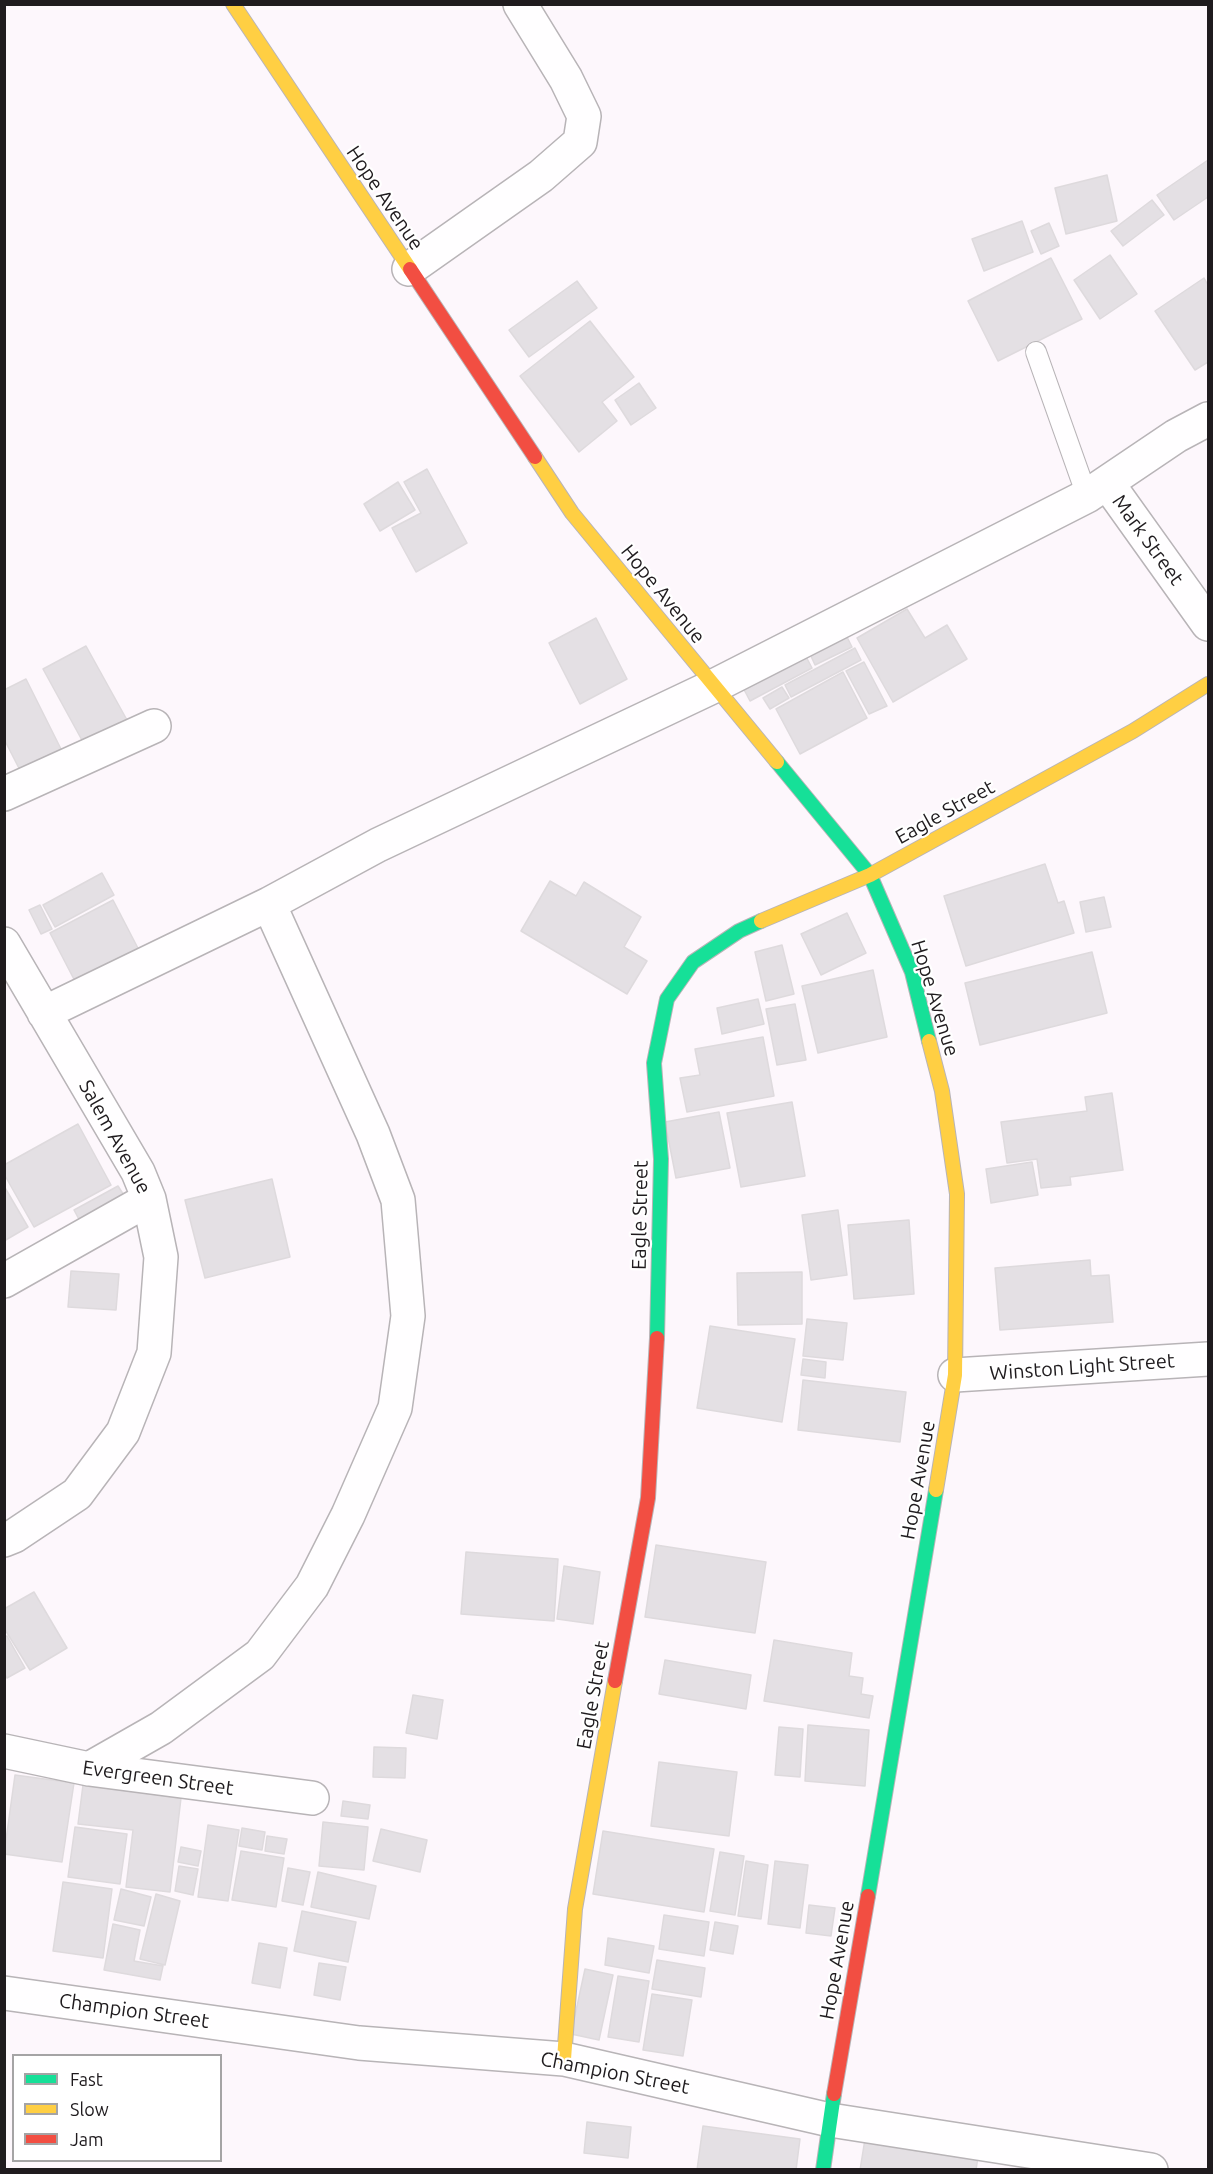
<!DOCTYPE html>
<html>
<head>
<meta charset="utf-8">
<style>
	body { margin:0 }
	#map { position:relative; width:1213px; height:2174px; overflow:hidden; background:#fdf7fc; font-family:Ubuntu,sans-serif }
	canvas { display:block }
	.frame { position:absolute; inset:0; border:6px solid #1f1b1e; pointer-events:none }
	.legend { position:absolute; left:12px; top:2054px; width:210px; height:108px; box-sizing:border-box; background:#fff; border:2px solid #a5a4a5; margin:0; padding:8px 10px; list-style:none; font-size:18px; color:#1f1b1e }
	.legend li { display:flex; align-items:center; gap:12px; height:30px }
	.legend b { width:30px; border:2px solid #a5a4a5 }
</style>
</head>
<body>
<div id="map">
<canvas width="1213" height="2174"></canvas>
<div class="frame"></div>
<ul class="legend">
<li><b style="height:8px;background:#16e098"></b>Fast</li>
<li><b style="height:8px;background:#ffcf43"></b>Slow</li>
<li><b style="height:8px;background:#f24e42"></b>Jam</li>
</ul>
</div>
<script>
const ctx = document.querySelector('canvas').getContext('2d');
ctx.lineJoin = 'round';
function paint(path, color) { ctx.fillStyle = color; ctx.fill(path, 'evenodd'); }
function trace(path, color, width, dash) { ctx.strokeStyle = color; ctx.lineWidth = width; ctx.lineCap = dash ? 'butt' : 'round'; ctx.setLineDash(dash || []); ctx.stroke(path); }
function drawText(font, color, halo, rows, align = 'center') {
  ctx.font = font + ' Ubuntu,sans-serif'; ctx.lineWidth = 4.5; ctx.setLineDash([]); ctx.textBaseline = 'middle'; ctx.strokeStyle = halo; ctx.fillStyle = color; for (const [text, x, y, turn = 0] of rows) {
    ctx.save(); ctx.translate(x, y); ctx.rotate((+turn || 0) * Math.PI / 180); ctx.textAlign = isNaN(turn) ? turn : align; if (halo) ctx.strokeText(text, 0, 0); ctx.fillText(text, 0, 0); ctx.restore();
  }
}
const building = new Path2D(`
	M1208,160V197L1174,220L1157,195Z
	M1107,175L1117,221L1066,234L1055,188Z
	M1152,200L1164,215L1123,246L1111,231Z
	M1022,221L1033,252L984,271L972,239Z
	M1049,223L1059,246L1041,254L1031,231Z
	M1110,255L1137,294L1100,319L1074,280Z
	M1051,258L1082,319L998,361L968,301Z
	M1204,278L1208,285V362L1195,370L1155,311Z
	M577,281L597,308L529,357L509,330Z
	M590,321L634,377L602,402L617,421L579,452L520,376Z
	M639,383L656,408L631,425L615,400Z
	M427,469L467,543L416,572L392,528L421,513L404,482Z
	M398,482L415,510L380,531L364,504Z
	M907,609L925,638L947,625L967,659L893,702L857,638Z
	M596,618L627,679L580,704L549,643Z
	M841,625L852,647L815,665L805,643Z
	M86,646L132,729L89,753L43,669Z
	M801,647L812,668L750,701L739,680Z
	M855,648L861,660L791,697L785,685Z
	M864,662L887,706L869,714L846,671Z
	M843,672L867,718L800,754L776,709Z
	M26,679L66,759L25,780L4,739V690Z
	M782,687L789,698L770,709L763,698Z
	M1045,864L1058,903L1064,901L1074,933L966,966L944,896Z
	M102,873L114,895L55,927L43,905Z
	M550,881L576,896L584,882L641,917L624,947L647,961L627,994L521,931Z
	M1104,897L1111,927L1086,932L1080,902Z
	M113,900L142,956L79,989L50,933Z
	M40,905L52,929L41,934L29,910Z
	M847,913L866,953L821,975L801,934Z
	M782,945L794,994L766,1001L755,952Z
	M1092,952L1107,1013L980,1045L965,983Z
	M873,970L887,1037L818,1053L802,986Z
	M758,999L764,1024L722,1034L717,1008Z
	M795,1004L806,1060L777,1065L766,1009Z
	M763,1037L774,1096L687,1112L680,1078L700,1075L695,1049Z
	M1112,1093L1123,1170L1070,1177L1071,1185L1041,1188L1037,1159L1007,1163L1001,1122L1087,1111L1085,1097Z
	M792,1102L805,1176L741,1187L727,1113Z
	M719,1112L730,1168L676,1178L665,1122Z
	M78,1124L111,1185L34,1227L4,1174V1165Z
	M1032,1162L1038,1195L991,1203L986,1169Z
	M272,1179L290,1257L205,1278L185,1200Z
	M4,1186L28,1227L4,1241Z
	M118,1186L127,1200L82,1225L74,1210Z
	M838,1210L847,1275L811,1280L802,1215Z
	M909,1220L914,1294L854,1299L848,1225Z
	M1090,1260L1091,1276L1109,1275L1113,1322L1000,1330L995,1268Z
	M71,1271L119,1274L116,1310L68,1307Z
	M802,1272V1324L738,1325L737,1273Z
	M807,1319L847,1323L843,1360L803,1356Z
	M710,1326L795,1339L782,1422L697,1408Z
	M803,1359L826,1362L825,1378L801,1375Z
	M803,1380L906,1392L900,1442L798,1430Z
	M656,1545L766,1562L755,1633L645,1617Z
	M466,1552L558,1559L554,1621L461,1614Z
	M564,1566L600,1572L593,1624L557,1619Z
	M34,1592L67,1648L30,1670L4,1628V1609Z
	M7,1636L25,1668L7,1678L4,1673V1637Z
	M774,1640L852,1653L849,1676L863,1678L861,1694L873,1696L869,1718L764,1701Z
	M665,1660L751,1675L746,1709L659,1694Z
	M413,1695L443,1700L437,1739L406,1733Z
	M808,1725L869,1730L865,1786L805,1781Z
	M779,1727L803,1729L800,1777L775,1775Z
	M374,1747L406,1748L405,1778L373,1777Z
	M659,1762L737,1772L729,1836L651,1826Z
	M15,1775L74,1783L62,1862L4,1854Z
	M83,1785L181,1798L170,1892L126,1887L133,1830L78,1824Z
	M343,1801L370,1805L368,1819L341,1816Z
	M323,1822L368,1827L364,1870L319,1866Z
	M208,1825L239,1830L228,1901L198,1897Z
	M75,1827L127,1834L120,1884L68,1877Z
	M242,1828L265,1832L262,1850L239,1846Z
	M381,1829L427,1840L420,1872L373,1861Z
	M603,1831L714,1849L704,1912L593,1894Z
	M267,1836L287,1839L284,1854L265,1851Z
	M181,1847L201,1851L198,1866L178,1862Z
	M241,1851L284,1858L276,1907L232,1900Z
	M720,1852L744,1856L735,1915L710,1911Z
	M746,1861L768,1865L761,1919L738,1916Z
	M775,1861L808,1865L800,1928L768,1924Z
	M179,1866L198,1869L193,1895L175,1891Z
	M288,1868L310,1872L303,1905L282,1901Z
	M318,1872L376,1886L369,1919L311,1907Z
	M63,1882L112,1889L103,1958L53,1951Z
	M121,1889L151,1897L144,1926L114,1920Z
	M156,1894L180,1901L165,1965L140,1959Z
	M809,1905L835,1908L831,1936L806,1933Z
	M302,1911L356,1922L348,1962L294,1951Z
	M664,1915L709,1922L704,1956L659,1949Z
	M715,1922L738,1926L733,1954L710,1950Z
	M113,1924L140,1930L134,1961L163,1966L160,1980L104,1970Z
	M608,1938L654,1946L649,1973L605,1965Z
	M259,1943L287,1948L280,1988L252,1983Z
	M657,1960L705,1968L701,1997L652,1989Z
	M319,1963L346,1967L340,2000L314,1995Z
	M585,1969L613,1975L599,2040L571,2034Z
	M618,1976L649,1981L639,2042L608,2037Z
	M652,1994L692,2000L683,2056L643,2050Z
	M587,2122L631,2127L628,2158L584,2153Z
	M703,2126L800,2139L796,2170H697Z
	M865,2139L978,2157L976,2170H860Z`);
const lane = new Path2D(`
	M1036,352L1087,496`);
const street = new Path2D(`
	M409,269L541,176L580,142L584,116L566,79L520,4
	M1108,484L1208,624
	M4,794L154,726
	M4,944L138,1172L149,1199L161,1257L154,1353L123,1432L77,1494L14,1536L4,1540
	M44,1013L269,904L378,845L714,686L1087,496L1176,436L1208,419
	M4,1281L149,1199
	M955,1375L1208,1359
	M4,1751L89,1769L312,1798
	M89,1769L161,1728L260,1655L312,1586L348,1515L395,1408L408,1316L398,1200L373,1134L269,904
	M4,1993L359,2043L564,2059L830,2120L1151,2170`);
const fast = new Path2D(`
	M777,762L870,875L912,972L929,1041
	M657,1338L661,1159L654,1063L667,999L693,962L739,931L761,921
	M868,1896L936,1490
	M823,2170L834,2094`);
const slow = new Path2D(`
	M233,4L410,269
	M535,457L572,513L777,762
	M761,921L870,875L1133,731L1208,684
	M929,1041L942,1091L957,1194L955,1375L936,1490
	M564,2059L575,1909L615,1681`);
const jam = new Path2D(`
	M410,269L535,457
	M615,1681L648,1498L657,1338
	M834,2094L868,1896`);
const streetNames = [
	["Hope Avenue",385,198,56],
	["Mark Street",1148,540,54],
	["Hope Avenue",663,594,51],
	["Eagle Street",945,812,-29],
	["Hope Avenue",935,998,73],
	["Salem Avenue",115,1137,61],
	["Eagle Street",640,1215,-89],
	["Winston Light Street",1082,1367,-4],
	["Hope Avenue",918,1480,-80],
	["Eagle Street",593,1695,-80],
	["Evergreen Street",158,1778,8],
	["Hope Avenue",837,1960,-80],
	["Champion Street",134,2011,8],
	["Champion Street",615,2073,11]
];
paint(building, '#e4e0e4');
trace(building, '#dedadd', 1.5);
trace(lane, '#b8b4b7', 22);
trace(street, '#b8b4b7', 36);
trace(fast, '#b8b4b7', 16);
trace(slow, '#b8b4b7', 16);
trace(jam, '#b8b4b7', 16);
trace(lane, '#fffeff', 20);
trace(street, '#fffeff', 33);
trace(fast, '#16e098', 14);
trace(slow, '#ffcf43', 14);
trace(jam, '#f24e42', 14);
drawText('20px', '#1f1b1e', '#fff', streetNames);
</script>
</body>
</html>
